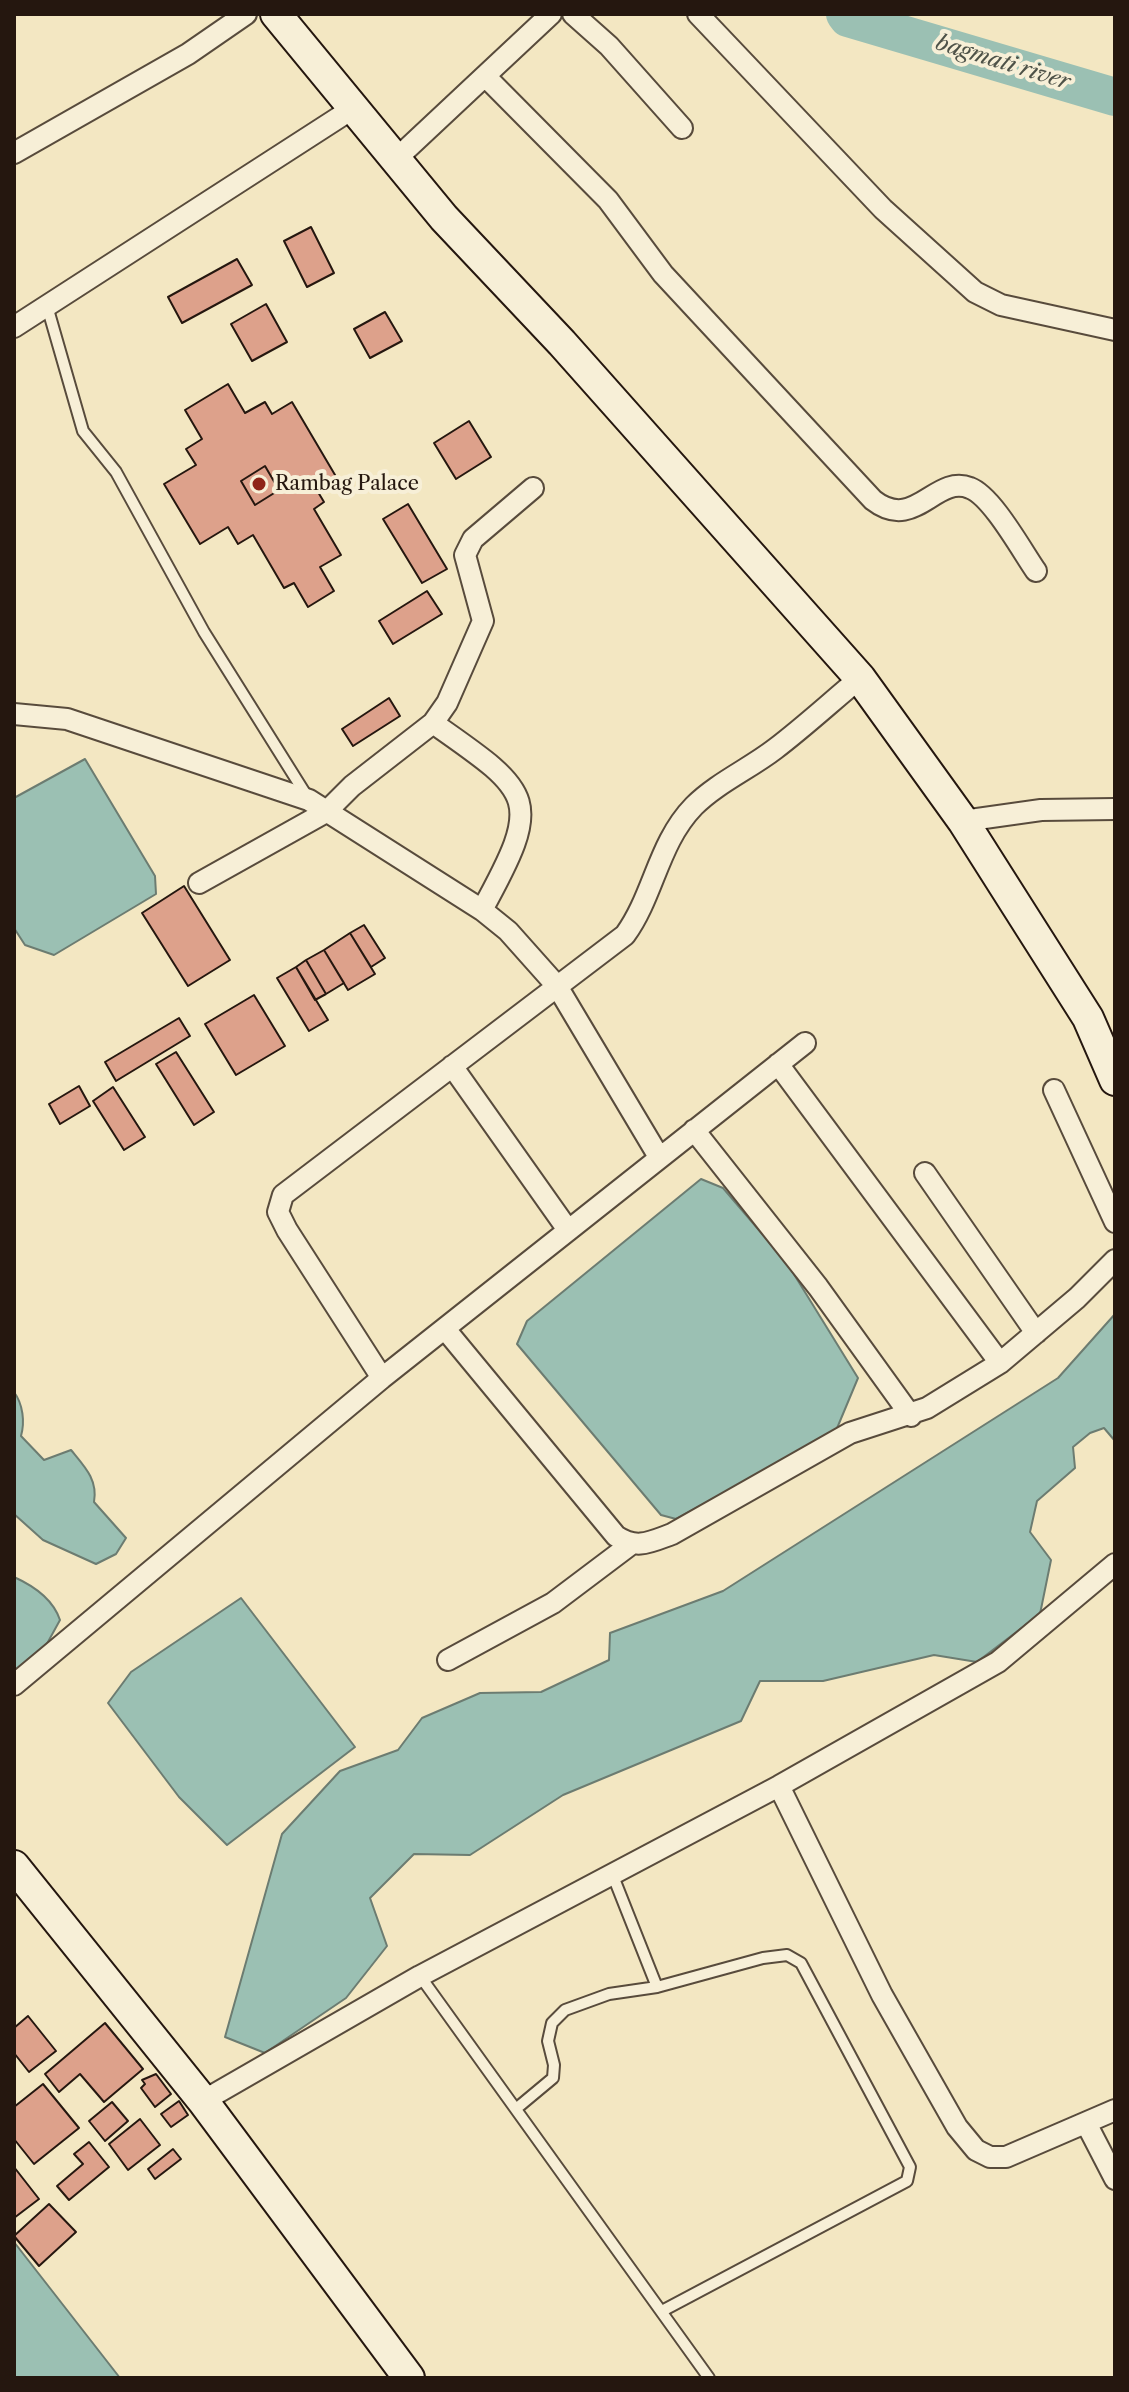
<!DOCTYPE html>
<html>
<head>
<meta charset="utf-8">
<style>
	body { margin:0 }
	#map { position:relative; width:1129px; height:2392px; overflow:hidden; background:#f3e7c2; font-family:"Libre Caslon Text",serif }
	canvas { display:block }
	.frame { position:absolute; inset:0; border:16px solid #25170f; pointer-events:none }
</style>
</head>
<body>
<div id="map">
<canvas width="1129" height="2392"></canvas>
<div class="frame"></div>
</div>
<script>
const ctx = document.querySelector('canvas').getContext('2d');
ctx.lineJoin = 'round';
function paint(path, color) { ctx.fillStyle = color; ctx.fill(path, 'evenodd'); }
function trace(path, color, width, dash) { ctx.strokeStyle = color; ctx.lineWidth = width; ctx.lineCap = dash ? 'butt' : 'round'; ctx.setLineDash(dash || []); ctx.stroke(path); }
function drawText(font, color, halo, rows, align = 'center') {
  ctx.font = font + ' "Libre Caslon Text",serif'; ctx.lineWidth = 8; ctx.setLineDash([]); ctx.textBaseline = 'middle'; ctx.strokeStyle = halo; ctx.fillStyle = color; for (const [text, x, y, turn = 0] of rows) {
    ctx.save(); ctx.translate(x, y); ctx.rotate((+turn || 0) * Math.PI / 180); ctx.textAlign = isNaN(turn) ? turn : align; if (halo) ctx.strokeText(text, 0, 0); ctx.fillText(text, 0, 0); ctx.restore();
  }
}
const water = new Path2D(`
	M85,759L155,876L156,894L54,955L25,945L14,928V798Z
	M701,1179L723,1188L787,1263L858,1378L835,1433L676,1519L661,1515L517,1344L527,1321Z
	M1115,1314V1441L1104,1428L1090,1433L1073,1447L1075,1468L1037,1501L1030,1532L1051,1560L1040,1614L977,1662L934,1655L823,1681H760L741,1721L563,1795L470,1855L414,1854L370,1898L387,1946L346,1998L265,2053L225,2037L282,1834L340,1771L398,1750L422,1718L480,1693L541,1692L609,1660L610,1633L723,1591L1058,1378Z
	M14,1392C23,1404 25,1422 21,1436L44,1460L71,1450C85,1467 98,1480 94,1502L126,1538L116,1554L96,1564L43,1540L14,1514Z
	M14,1577C34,1586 53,1599 60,1620L43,1651L14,1675Z
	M241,1598L355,1747L227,1845L179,1797L108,1703L131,1672Z
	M14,2241V2242L120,2378H14Z`);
const river = new Path2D(`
	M845,14L848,18L1115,97`);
const building = new Path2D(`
	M311,227L334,273L307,287L284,241Z
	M237,259L252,285L182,323L168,297Z
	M266,304L287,342L252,361L231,324Z
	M385,312L402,341L370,358L354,329Z
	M228,384L245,413L265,402L272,414L292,402L338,480L318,492L324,502L314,509L341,555L320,567L334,591L308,607L294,583L284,588L253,535L238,544L228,527L200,544L164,484L196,465L186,449L202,439L185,410ZM265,466L279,490L255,505L241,481Z
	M469,421L491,457L456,479L434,443Z
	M265,466L279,490L255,505L241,481Z
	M408,504L447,569L422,583L383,519Z
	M427,591L442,614L393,644L379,621Z
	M389,698L400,716L353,746L342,729Z
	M184,886L230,960L188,986L142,913Z
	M364,925L385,958L371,967L350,933Z
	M350,933L375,974L348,990L324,950Z
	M324,950L344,983L326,994L306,960Z
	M306,960L326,994L315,1000L296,967Z
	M296,967L328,1020L309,1031L277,978Z
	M254,995L285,1046L236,1075L205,1024Z
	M179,1018L190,1036L116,1081L105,1062Z
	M176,1052L214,1112L194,1125L156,1064Z
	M79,1086L90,1106L60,1124L49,1104Z
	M113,1087L145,1137L124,1150L93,1101Z
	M28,2016L56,2051L29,2072L14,2053V2028Z
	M105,2023L143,2069L104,2102L80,2074L59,2092L45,2074Z
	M156,2074L171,2094L155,2107L141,2088L145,2084L142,2080Z
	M43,2084L79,2128L34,2164L14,2139V2107Z
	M179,2101L188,2115L171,2127L161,2114Z
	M112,2102L128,2121L105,2141L89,2121Z
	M140,2119L160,2145L128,2170L109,2144Z
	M89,2142L109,2167L69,2200L57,2186L83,2164L74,2154Z
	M173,2149L181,2159L155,2179L148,2169Z
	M14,2167L39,2199L14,2218Z
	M49,2204L76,2232L39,2266L14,2236Z`);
const lane = new Path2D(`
	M47,306L83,431L116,472L204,632L308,798
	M613,1876L657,1987
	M420,1976L709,2378
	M517,2108L553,2078L554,2065L548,2041L552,2023L565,2010L609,1994L657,1987L763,1958L787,1955L801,1963L910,2167L907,2181L662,2311`);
const street = new Path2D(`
	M573,14L609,46L682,128
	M698,14L883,209L975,292L1001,305L1115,330
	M486,77L608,200L663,274L873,500C915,533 935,474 970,488C992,496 1022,551 1036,571
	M14,153L188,54L246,14
	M394,161L551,14
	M14,327L352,109
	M14,714L67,719L309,800L482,910L508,931L557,986L659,1157
	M433,723C535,794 543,799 482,910
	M963,821L1041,810L1115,809
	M199,883L326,812L352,786L433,723L447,703L483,621L465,555L473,539L533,488
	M778,1064L1000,1363
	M452,1066L568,1230
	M1054,1090L1115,1222
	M694,1130L818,1287L911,1416
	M925,1173L1036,1333
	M445,1329L616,1536C637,1550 650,1542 672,1534L850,1433L927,1408L1000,1363L1077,1298L1115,1260
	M382,1378L287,1230L278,1212L283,1195L625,935C654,895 658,843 694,806C717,783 749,769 775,749C804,727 831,702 860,678
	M448,1660L553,1603L630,1545
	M14,1685L382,1378L805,1043
	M779,1786L882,1995L957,2127L976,2150L990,2157H1006L1115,2110
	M203,2101L420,1976L779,1786L998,1662L1115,1564
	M1086,2123L1115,2179`);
const secondary = new Path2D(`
	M276,14L444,218L562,343L860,678L963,821L1088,1018L1115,1080
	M14,1866L203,2101L409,2378`);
const markers = [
	[259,484,8,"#8f2418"]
];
const poiNames = [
	["Rambag Palace",275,484]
];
const waterNames = [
	["bagmati river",1003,63,17]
];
paint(water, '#9bc0b3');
trace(water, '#6c7c71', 2);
trace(river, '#9bc0b3', 38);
paint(building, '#dda18b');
trace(building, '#25170f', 2);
trace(lane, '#584b3c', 14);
trace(street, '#584b3c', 24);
trace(secondary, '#25170f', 34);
trace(lane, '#f7efd7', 10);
trace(street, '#f7efd7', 20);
trace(secondary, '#f7efd7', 30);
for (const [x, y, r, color] of markers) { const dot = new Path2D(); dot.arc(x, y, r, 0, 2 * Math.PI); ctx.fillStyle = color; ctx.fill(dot); trace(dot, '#f7efd7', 3); }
drawText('20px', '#25170f', '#f7efd7', poiNames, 'left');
drawText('italic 22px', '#4e5248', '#f7efd7', waterNames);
</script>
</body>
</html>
